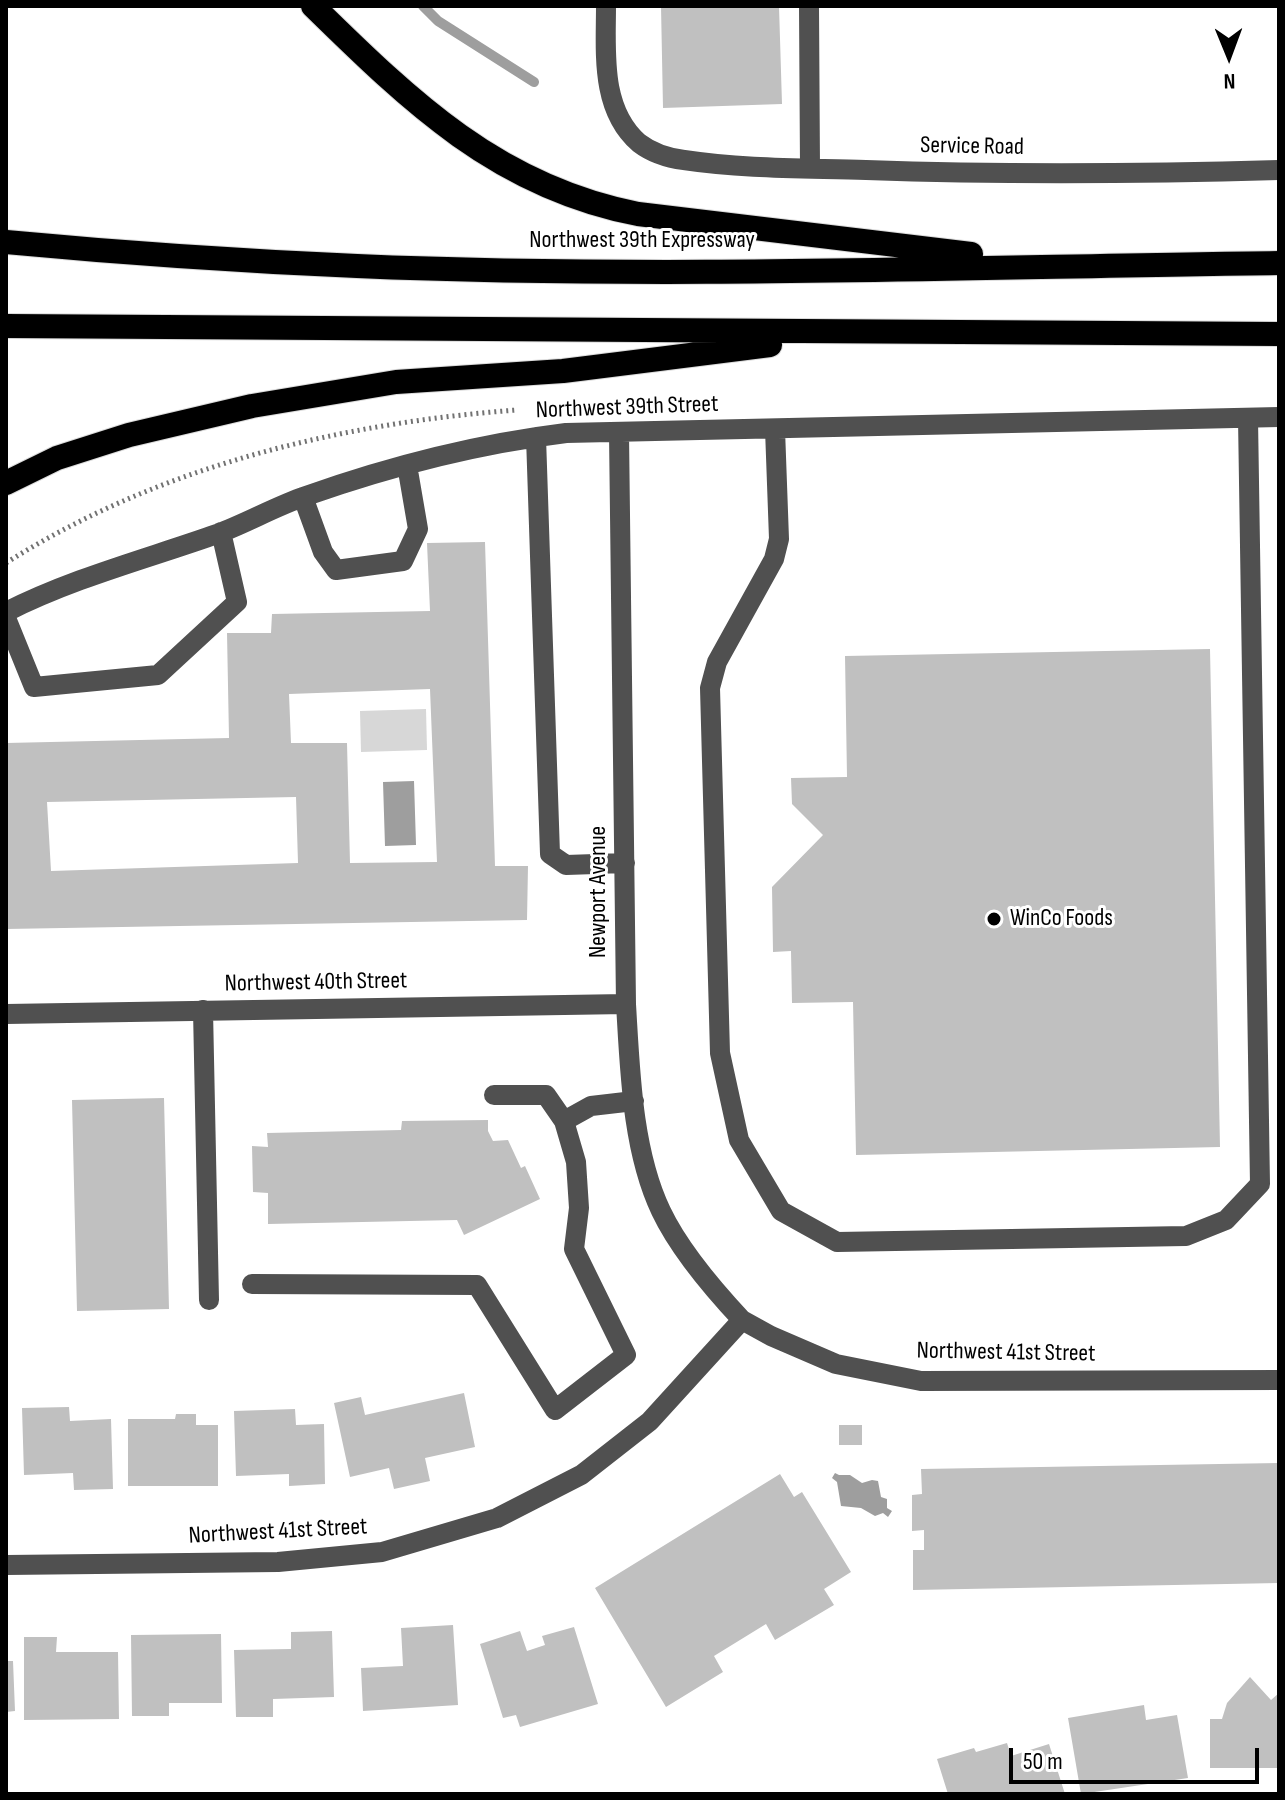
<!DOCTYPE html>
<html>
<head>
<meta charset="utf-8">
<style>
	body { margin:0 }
	#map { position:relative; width:1285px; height:1800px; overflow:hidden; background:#fff; font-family:"Sofia Sans Condensed",sans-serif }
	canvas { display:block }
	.frame { position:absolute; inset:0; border:8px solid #000; pointer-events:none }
	.north { position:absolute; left:1189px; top:16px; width:80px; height:80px; -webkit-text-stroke:6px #fff; paint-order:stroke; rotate:179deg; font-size:22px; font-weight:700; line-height:32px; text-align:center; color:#000 }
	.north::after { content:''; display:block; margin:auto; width:28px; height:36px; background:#000; clip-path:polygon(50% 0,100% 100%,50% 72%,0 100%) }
	.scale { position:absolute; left:1009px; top:1748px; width:250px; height:36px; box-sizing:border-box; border:4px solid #000; border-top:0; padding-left:10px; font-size:24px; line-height:28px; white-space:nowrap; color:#000; -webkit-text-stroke:6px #fff; paint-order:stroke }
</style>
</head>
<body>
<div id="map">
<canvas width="1285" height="1800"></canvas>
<div class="frame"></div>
<div class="north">N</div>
<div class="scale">50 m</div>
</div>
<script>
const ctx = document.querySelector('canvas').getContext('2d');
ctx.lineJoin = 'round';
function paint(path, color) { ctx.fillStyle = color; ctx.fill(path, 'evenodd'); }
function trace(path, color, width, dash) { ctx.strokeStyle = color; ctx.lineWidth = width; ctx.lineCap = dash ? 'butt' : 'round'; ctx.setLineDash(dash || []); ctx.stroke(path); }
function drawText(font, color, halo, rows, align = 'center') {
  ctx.font = font + ' "Sofia Sans Condensed",sans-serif'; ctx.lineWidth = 6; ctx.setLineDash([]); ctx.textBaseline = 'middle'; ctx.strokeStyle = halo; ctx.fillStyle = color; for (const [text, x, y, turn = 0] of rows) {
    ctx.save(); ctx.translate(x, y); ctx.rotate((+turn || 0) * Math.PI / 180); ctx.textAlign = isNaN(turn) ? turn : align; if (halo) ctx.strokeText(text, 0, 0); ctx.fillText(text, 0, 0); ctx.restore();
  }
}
const green = new Path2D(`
	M426,709L427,750L361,752L360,711Z`);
const water = new Path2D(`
	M414,781L416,845L385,846L383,782Z
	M835,1473L839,1475H850L862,1483L872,1480L878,1481L881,1497L887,1499V1508L892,1511L888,1517L883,1513L875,1516L861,1508L841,1506L837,1482L832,1478Z`);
const stream = new Path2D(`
	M423,6L438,21L534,82`);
const building = new Path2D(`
	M661,6H779L782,104L663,108Z
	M485,542L495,866H528L527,920L6,929V743L229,738L227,633H271L272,614L430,611L427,543ZM430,689L437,862L350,863L347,743H291L289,694ZM296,797L298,863L51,871L47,802Z
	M1210,649L1220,1147L856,1155L853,1002L792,1003L791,951L773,952L772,887L823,835L792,804L791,778L847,777L845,656Z
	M164,1098L169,1309L77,1311L72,1100Z
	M488,1120V1131L493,1141L508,1140L521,1168L525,1166L540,1199L464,1235L457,1220L268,1224V1193L253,1192L252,1146L268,1147L267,1133L401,1130L402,1121Z
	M464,1393L475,1447L425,1458L430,1481L394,1489L389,1468L350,1477L334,1403L361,1397L365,1415Z
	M69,1407L70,1421L111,1419L113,1489L74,1490L73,1473L24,1475L22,1408Z
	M295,1409L296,1425L324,1424L325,1484L289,1486V1474L236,1476L234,1411Z
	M176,1414H196V1425H218V1486H128V1419H175Z
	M839,1425H862V1445H839Z
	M1279,1463V1583L913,1590V1550H924V1530L912,1531V1495L922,1494L921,1469Z
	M780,1474L794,1497L802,1492L851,1572L824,1589L834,1605L775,1640L766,1624L714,1656L723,1672L666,1707L595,1588Z
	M453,1625L458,1705L363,1711L361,1668L403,1666L401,1628Z
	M574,1627L598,1704L520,1727L516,1715L503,1718L480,1644L520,1631L527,1651L545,1645L542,1636Z
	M332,1631L334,1697L273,1699V1717H236L234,1650L291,1649V1632Z
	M221,1634L222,1703H169V1716H132L131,1635Z
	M24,1637H57L56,1652H118L119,1719L24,1720Z
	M6,1661H13L15,1711L6,1712Z
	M1250,1677L1271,1700L1279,1693V1768H1210V1719H1222L1227,1703Z
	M1144,1705L1146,1720L1177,1715L1188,1778L1081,1794L1068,1718Z
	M1007,1743L1011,1756L1049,1744L1065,1794H948L937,1759L974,1748L976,1752Z`);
const path = new Path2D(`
	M6,563C157,467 339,423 517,410`);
const minor = new Path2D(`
	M606,6C606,52 600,109 639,143C652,153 668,158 684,160C744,169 806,168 866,170C1004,175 1141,174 1279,170
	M809,6L810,168
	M775,429L779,539L774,559L717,662L710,688L720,1053L739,1140L781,1211L837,1242L1186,1236L1226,1220L1260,1184L1248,418
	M619,433L626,1004C630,1070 632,1150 661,1211C679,1249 713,1289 742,1320
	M536,437L550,854L566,865L625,863
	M303,497L323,552L336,570L403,561L418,529L407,465
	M6,612C73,578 146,559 217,534C247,523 276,506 306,496C391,466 477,444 566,433L1279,417
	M6,618L34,687L158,675L237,602L221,532
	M203,1010L209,1300
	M6,1014L626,1004
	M494,1095H546L564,1121
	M252,1284L477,1285L555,1410L626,1355L574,1249L579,1208L576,1162L564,1121L591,1106L634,1101
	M6,1565L278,1562L382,1552L497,1518L581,1475L650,1421L742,1320L771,1336L836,1364L921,1381L1279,1380`);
const highway = new Path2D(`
	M313,6C411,102 498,187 638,214L971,254
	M6,242C123,253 240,261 357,266C664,279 972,267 1279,263
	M6,326L1279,334
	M6,483L57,458L129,435L252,406L396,382L563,371L770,345`);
const markers = [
	[994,919,8,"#000"]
];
const streetNames = [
	["Service Road",972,147,1],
	["Northwest 39th Expressway",642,241],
	["Northwest 39th Street",627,408,-2],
	["Newport Avenue",599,892,-90],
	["Northwest 40th Street",316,983,-1],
	["Northwest 41st Street",1006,1353,1],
	["Northwest 41st Street",278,1532,-3]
];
const poiNames = [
	["WinCo Foods",1010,919]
];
paint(green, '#d7d7d7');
paint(water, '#9e9e9e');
trace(stream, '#9e9e9e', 10);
paint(building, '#c0c0c0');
trace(highway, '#dbdbdb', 26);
trace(path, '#727272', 5, [2, 4]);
trace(minor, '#505050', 20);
trace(highway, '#000', 24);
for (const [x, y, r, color] of markers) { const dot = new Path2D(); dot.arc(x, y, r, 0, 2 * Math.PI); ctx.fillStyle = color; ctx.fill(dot); trace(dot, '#fff', 3); }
drawText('24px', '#000', '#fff', streetNames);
drawText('24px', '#000', '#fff', poiNames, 'left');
</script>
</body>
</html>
